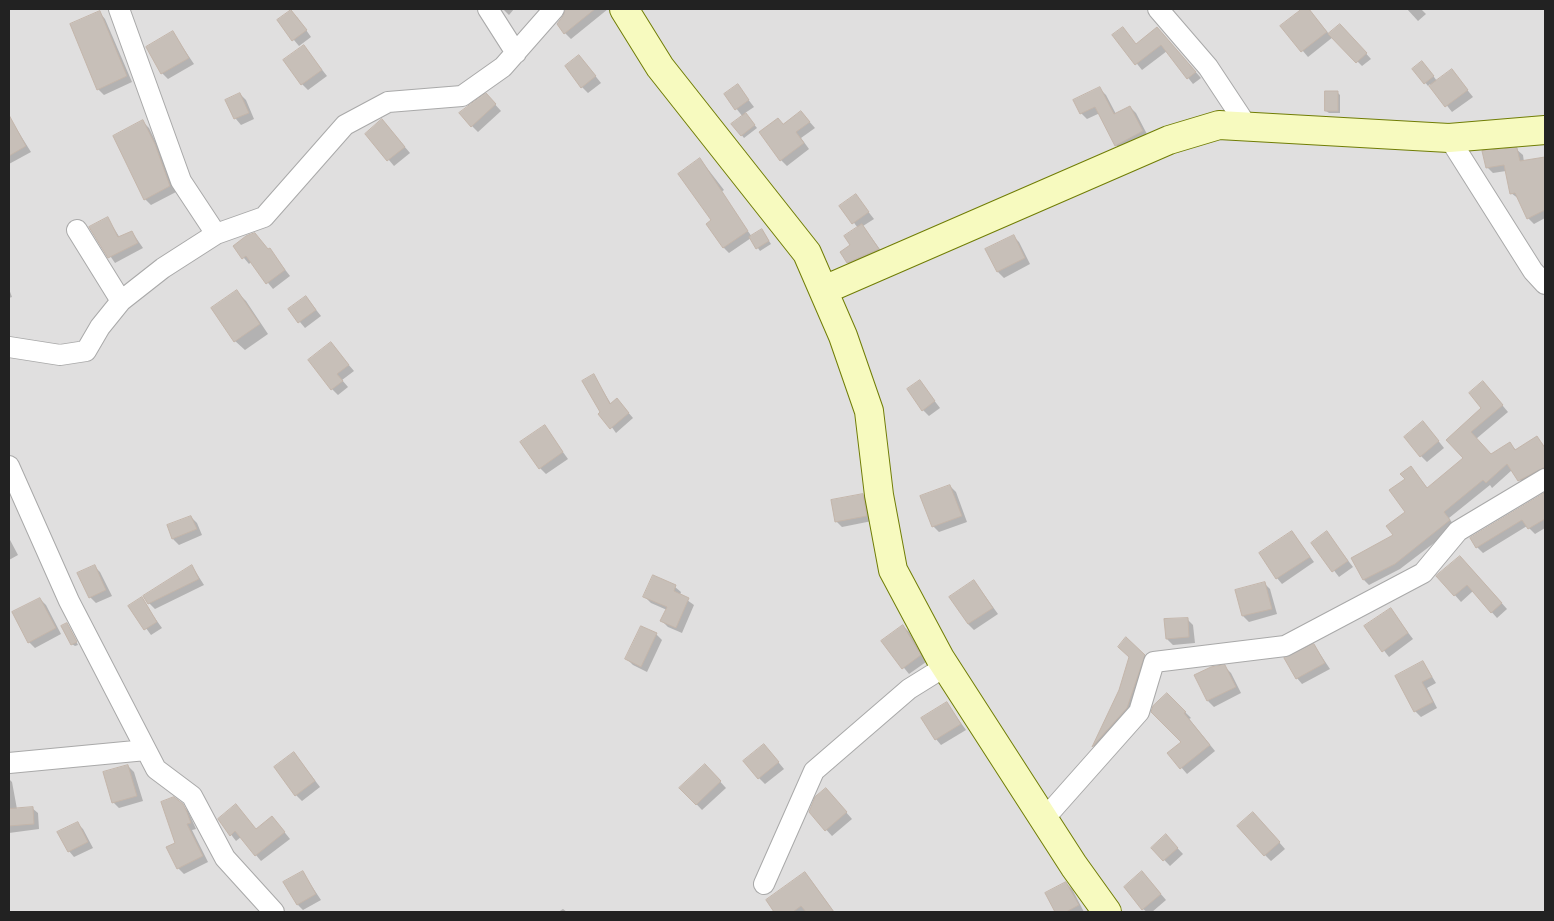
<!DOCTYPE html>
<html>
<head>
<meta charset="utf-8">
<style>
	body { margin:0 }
	#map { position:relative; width:1554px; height:921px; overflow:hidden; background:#f2efe9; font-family:"Fira Sans Condensed",sans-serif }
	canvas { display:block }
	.frame { position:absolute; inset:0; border:10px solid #222; pointer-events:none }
</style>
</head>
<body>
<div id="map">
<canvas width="1554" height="921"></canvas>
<div class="frame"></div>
</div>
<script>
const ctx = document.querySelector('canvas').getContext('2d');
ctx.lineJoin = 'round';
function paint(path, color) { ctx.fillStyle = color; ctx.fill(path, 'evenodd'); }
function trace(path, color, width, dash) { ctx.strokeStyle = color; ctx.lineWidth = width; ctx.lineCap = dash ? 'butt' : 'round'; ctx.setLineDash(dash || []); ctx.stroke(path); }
const residential = new Path2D(`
	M9,9H1545V912H9Z`);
const shadow = new Path2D(`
	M503,9H514L509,15Z
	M566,9H608L571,39L565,33Z
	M1304,9H1308L1329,34L1345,30L1371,59L1362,66L1333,37L1308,57L1282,26Z
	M1407,9H1421L1426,14L1418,21Z
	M100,13L105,19L132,82L104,95L98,89Z
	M297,17L311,37L299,46L278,21Z
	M1157,28L1201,78L1193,84L1167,51L1142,70L1114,35L1137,45Z
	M173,33L194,64L168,79L162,73Z
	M304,47L327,76L308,90L302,84Z
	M585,63L601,83L588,93L582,87Z
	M1425,65L1437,81L1452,71L1473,97L1452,112L1430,84L1428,86L1414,69Z
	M738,86L754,107L745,113L757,128L744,138L733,124L743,117L725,94Z
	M1100,89L1106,95L1116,114L1130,107L1136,113L1149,138L1122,151L1116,145L1100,113L1087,119L1081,113L1075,101Z
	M1337,92L1340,95V113H1329L1326,111Z
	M240,94L246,100L254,119L241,125L236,119L227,100Z
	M492,101L501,111L478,132L472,126Z
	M801,112L815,128L801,138L809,149L787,166L781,160L784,125Z
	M9,117L31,152L9,164Z
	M143,122L149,128L160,151L176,192L151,205L145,199Z
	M388,127L410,153L394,166L367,134Z
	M1516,149L1523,155L1524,162L1545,158V181L1542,182L1539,190L1545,203V218L1534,224L1528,218L1519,199L1511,193L1506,171L1493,173L1487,167Z
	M700,159L724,190L721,192L752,237L764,233L771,244L760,251L751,238L729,253L724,248L708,224L713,220Z
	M856,196L874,219L863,226L884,255L854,268L848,262L858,228L841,206Z
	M108,219L120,238L132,232L143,248L115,263L91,228Z
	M1013,236L1019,242L1030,264L1004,278L998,272L987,249Z
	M234,246L270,250L290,276L273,289L251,262L249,264Z
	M9,289L12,297L9,298Z
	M237,292L246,301L268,334L245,350L235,341Z
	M306,297L321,316L305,328L289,309Z
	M331,344L354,371L342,380L348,387L338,395L332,389Z
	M594,376L611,404H621L633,418L616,433L601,412Z
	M920,382L940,408L929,416L923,410Z
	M1488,388L1508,412L1476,439L1491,455L1510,444L1516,450L1537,437L1545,447V474L1525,486L1512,470L1492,488L1490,485L1449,518L1455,527L1400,569L1369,585L1364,580L1352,558L1395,536L1406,513L1416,473L1428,489L1464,459L1448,440L1483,408Z
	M545,427L568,459L546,474L540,468Z
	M1429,429L1444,448L1427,462L1421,456Z
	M950,486L956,492L967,522L939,532L933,526Z
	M1545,494V528L1535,534L1527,526L1483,553L1477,547L1471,538Z
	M863,495L869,501L872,521L842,527L836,521Z
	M191,517L197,523L202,535L179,545L173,539L168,526Z
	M1292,532L1314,562L1282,584L1277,578Z
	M1327,533L1353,567L1339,577L1313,543Z
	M9,538L18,555L9,560Z
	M1466,563L1507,609L1497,618L1473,591L1461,602L1438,576Z
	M94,566L100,572L112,596L96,603L90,597Z
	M192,566L204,585L155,609L149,603Z
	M974,581L998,614L974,630L968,624Z
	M1264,583L1270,589L1277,614L1249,622L1243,616Z
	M675,587L681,592L680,595L694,605L682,633L668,627L662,621L667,610L651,603L645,597Z
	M40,599L46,605L61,634L35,648L29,642Z
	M141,599L162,628L151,635L130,606Z
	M1390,609L1413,639L1389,657L1366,627Z
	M1187,619L1193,625L1195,643L1173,645L1167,639Z
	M67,625L78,645L75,646L72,644Z
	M903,626L909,632L926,662L909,674L883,642Z
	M656,634L662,640L647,672L633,665L627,659Z
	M1314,645L1330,669L1302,684L1297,678Z
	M1144,656L1150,661L1132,713L1098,751L1093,746Z
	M1423,662L1436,683L1427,688L1437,708L1421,717L1415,711Z
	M1225,667L1231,673L1241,693L1214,707L1208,701L1196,676Z
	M1167,694L1191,718L1189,719L1215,751L1187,774L1169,753L1183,742Z
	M947,704L966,730L941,745L936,739Z
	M770,752L784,769L765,784L759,778Z
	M294,753L320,787L302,801L296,795Z
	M705,765L726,788L702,810L681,788Z
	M128,766L134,772L143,801L119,808L113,802Z
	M9,779L12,782L17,809L32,808L38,813L39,829L9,833Z
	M832,796L852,819L832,836L810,812Z
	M182,805L188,811L196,829L192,830L208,862L184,874L178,868L177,844Z
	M219,819L256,830L278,824L290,839L261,861L241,837L236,841Z
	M1259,819L1285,849L1271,861L1265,855Z
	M77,823L83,829L93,848L74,857L69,851Z
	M1166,836L1183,854L1170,866L1153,848Z
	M303,873L321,900L303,910L298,905Z
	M805,874L810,879L834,912H776L767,901Z
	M1148,879L1166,900L1152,912H1147L1143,909Z
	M1066,883L1072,889L1084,912H1056L1046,894Z
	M563,909L567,912H558Z`);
const building = new Path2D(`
	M566,9H595L564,34L557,24L563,16Z
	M1302,9H1309L1327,32L1301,52L1280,26Z
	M291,10L307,30L292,41L277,20Z
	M100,11L127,76L97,90L70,24Z
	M1340,24L1367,53L1356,63L1328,34Z
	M1123,27L1136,44L1157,27L1196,72L1187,79L1161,45L1135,65L1112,35Z
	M173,31L189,58L161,74L146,47Z
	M304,45L322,70L301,85L283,60Z
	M579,55L596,76L581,88L565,66Z
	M1422,61L1434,76L1424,84L1412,69Z
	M1452,69L1468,90L1445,107L1429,86Z
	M738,84L749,100L735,110L724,94Z
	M1100,87L1114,114L1130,106L1143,131L1115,146L1095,107L1080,114L1073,100Z
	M1325,91H1338V111H1325Z
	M240,93L249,113L234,119L225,100Z
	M486,93L496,104L471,127L459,113Z
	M801,111L810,122L796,132L804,143L780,161L759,132L778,118L783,124Z
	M746,113L755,125L741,136L731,124Z
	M9,115L26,146L9,156Z
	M382,119L405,147L387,161L365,134Z
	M143,120L155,144L170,186L144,200L113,136Z
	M1517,148L1520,161L1545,157V210L1527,219L1515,193L1510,194L1504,165L1486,168L1482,151Z
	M700,158L748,231L723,248L706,224L711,220L678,174Z
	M856,194L869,212L852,224L839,206Z
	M108,217L118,237L132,231L138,243L108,258L89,227Z
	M862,224L879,249L847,263L840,252L850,245L844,236Z
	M762,229L769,241L756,249L749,237Z
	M255,233L268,249L270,248L285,270L266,284L246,256L242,259L233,246L246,236Z
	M1014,235L1025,258L997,272L985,249Z
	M237,290L260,324L234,342L211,308Z
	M306,296L316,310L298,323L288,309Z
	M331,342L349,365L337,374L343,381L331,390L308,360Z
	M594,374L610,404L617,398L629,413L610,429L598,414L600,412L582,381Z
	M920,380L935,401L922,411L907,389Z
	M1483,381L1503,405L1471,432L1491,454L1510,442L1515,450L1537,436L1545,448V467L1518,481L1507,464L1486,483L1483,480L1444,512L1450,520L1395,564L1363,580L1351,558L1393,535L1386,526L1405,512L1389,490L1405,479L1400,474L1411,466L1427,488L1463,458L1446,440L1481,408L1469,393Z
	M1423,421L1439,441L1420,457L1404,437Z
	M545,425L563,452L539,469L520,442Z
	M950,485L962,516L932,527L920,496Z
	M1545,493V519L1528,529L1522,520L1476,548L1470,538Z
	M863,494L867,516L835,522L831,500Z
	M191,516L197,529L172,539L167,525Z
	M1292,531L1310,557L1276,579L1259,553Z
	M1327,531L1348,561L1332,572L1311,543Z
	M1460,556L1502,603L1491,613L1467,585L1454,596L1436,576Z
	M95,565L106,590L89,598L77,573Z
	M192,565L199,579L148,604L143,596Z
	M653,575L676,585L674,591L689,598L676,628L660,621L667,607L643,597Z
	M974,580L993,608L968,624L949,597Z
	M1265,582L1272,609L1242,616L1235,590Z
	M142,597L157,622L144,630L128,606Z
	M40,598L56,628L28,643L12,612Z
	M1391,608L1408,633L1382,652L1364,626Z
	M1188,618L1189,637L1166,639L1164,619Z
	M67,623L77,642L71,645L61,626Z
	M903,625L921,655L902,669L881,641Z
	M641,626L657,633L641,667L625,659Z
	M1126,637L1145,655L1127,708L1092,747L1119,690L1129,657L1118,647Z
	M1314,644L1325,663L1296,679L1284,658Z
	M1423,661L1432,677L1422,682L1433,702L1414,712L1395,676Z
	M1225,665L1236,687L1207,701L1194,675L1211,667Z
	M1167,693L1186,712L1184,713L1210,745L1180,769L1167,753L1181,742L1151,712L1153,706Z
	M947,702L961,724L935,740L921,718Z
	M764,744L779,762L758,779L743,761Z
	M294,752L315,781L295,796L274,767Z
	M705,764L721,781L696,805L679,788Z
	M128,765L137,796L112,803L103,772Z
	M826,788L847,812L825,831L809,812L815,797Z
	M174,797L183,804L187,812L191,823L187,824L203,856L177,869L166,847L175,843L161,802Z
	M236,804L256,829L272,816L285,832L255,856L235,831L230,836L218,819Z
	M33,807L34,824L9,826V809Z
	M1253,812L1280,842L1264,856L1237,826Z
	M78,822L88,842L68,852L57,832Z
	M1166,834L1178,848L1163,861L1151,848Z
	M303,871L316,894L297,905L283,882Z
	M1142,871L1161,894L1142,910L1124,887Z
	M805,872L834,912H806L801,906L793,912H774L766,900Z
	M1066,882L1079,905L1066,912H1055L1045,893Z`);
const street = new Path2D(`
	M119,9L181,181L216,234
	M488,9L516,53
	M1158,9L1208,67L1247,126
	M1449,138L1533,271L1545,284
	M77,230L121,301
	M9,347L60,355L86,351L100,327L121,301L163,268L216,234L264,217L345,125L388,102L462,96L503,67L554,9
	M9,466L69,601L156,769L192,796L225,858L274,912
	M9,763L146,750
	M1044,819L1139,712L1154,662L1285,646L1423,573L1458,531L1545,479
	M764,884L814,771L909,689L946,666`);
const secondary = new Path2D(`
	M624,9L660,67L807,253L843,336L869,411L879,495L893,570L940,658L1074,866L1107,912
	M824,290L1169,140L1219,125L1449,138L1545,130`);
paint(residential, '#e0dfdf');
paint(shadow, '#0003');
paint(building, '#c7bfb8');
trace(building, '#c4b6ab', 1);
trace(street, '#a9a9a9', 22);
trace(secondary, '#707d05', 30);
trace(street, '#fff', 20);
trace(secondary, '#f7fabf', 28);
</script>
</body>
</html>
